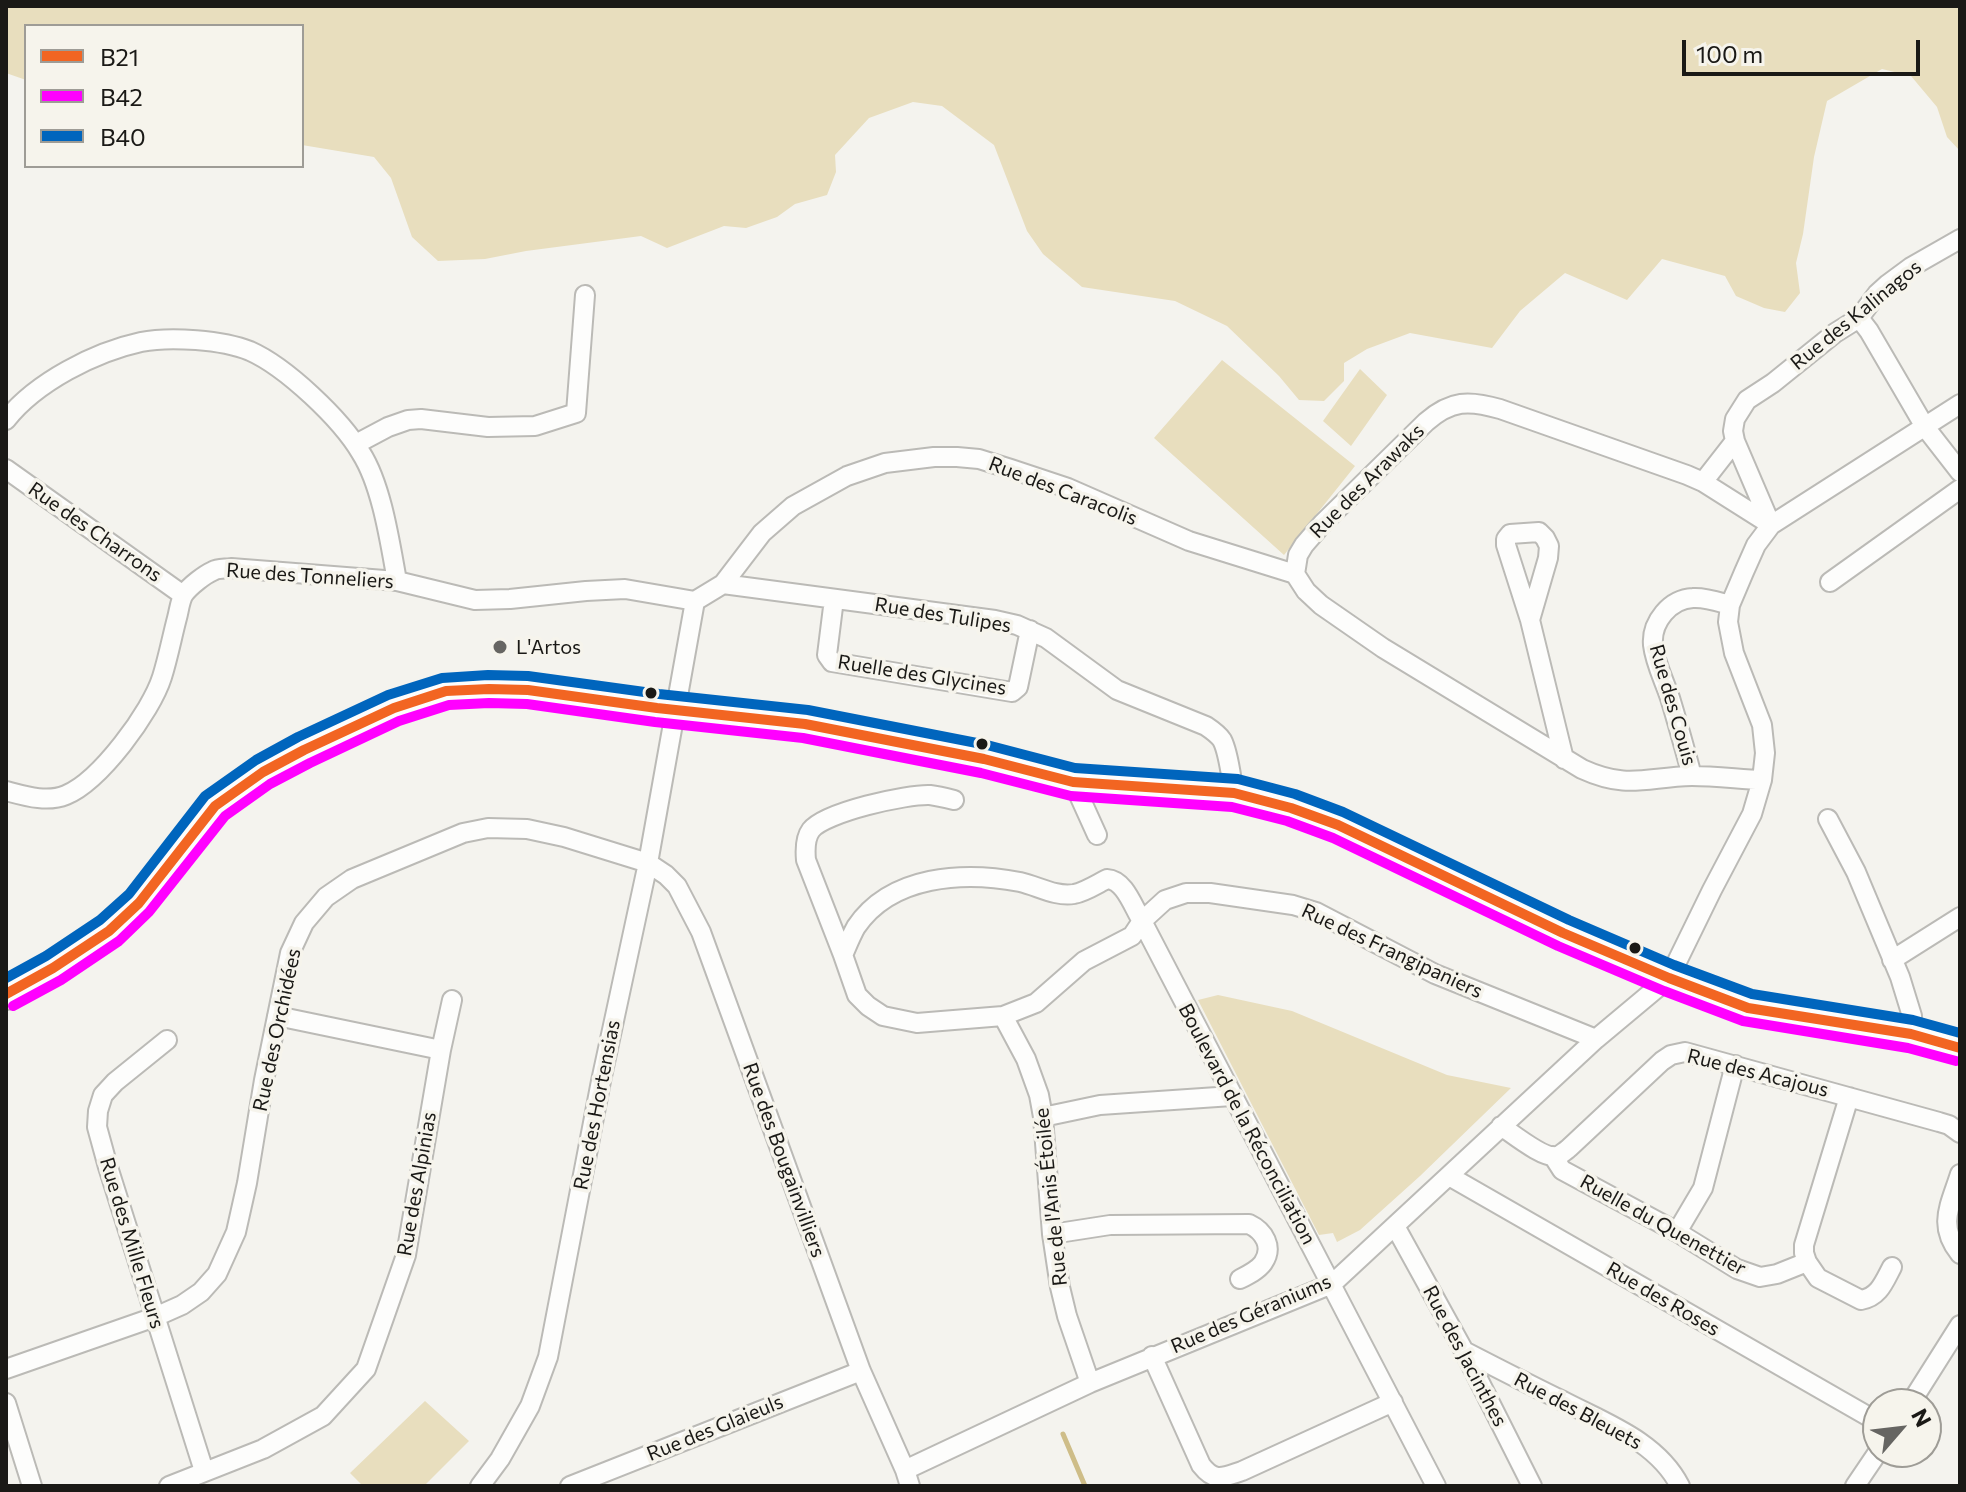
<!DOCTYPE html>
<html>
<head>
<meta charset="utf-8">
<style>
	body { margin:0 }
	#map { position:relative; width:1966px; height:1492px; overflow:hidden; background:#f4f3ee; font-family:Commissioner,sans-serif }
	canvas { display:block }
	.frame { position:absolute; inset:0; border:8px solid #1a1916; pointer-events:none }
	.legend { position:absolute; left:24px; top:24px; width:280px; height:144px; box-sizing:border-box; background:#f6f4ec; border:2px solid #9e9c96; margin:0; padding:10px 14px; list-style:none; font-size:24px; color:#1a1916 }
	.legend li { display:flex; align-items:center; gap:16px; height:40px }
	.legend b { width:40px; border:2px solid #9e9c96 }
	.north { position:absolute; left:1862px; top:1388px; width:80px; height:80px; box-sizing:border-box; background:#f6f4ec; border:2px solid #9e9c96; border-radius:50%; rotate:62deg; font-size:22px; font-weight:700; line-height:32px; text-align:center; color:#1a1916 }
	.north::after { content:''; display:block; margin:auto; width:28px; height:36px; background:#666562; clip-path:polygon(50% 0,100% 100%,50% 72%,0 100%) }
	.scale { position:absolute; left:1682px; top:40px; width:238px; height:36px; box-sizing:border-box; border:4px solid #1a1916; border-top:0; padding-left:10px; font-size:24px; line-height:28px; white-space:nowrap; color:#1a1916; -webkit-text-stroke:6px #f6f4ec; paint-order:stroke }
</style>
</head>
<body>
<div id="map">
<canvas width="1966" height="1492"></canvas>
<div class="frame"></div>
<ul class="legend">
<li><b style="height:10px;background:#f26522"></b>B21</li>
<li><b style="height:10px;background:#f0f"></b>B42</li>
<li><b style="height:10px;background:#0065bd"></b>B40</li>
</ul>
<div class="north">N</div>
<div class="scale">100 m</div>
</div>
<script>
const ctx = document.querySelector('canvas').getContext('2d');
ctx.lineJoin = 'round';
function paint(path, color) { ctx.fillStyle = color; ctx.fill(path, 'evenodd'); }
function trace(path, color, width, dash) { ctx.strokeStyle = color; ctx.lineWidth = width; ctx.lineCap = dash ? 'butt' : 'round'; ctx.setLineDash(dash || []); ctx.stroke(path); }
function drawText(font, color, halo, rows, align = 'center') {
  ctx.font = font + ' Commissioner,sans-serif'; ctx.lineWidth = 7; ctx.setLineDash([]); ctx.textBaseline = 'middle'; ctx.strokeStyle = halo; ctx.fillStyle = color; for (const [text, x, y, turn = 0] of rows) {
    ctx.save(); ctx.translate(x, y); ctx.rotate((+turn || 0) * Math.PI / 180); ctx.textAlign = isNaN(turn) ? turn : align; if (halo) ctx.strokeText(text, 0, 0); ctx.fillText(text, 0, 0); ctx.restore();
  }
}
const green = new Path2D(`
	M6,6H1960V151L1947,137L1937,107L1911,76L1882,69L1827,101L1814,157L1803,234L1796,263L1800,293L1785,312L1764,308L1736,296L1725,276L1662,259L1627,300L1565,273L1520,311L1492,348L1410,333L1367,349L1344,363V381L1324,401L1299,400L1279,376L1227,326L1175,301L1082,287L1043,254L1027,231L994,145L942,106L913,102L869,118L835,155L836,172L827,195L795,204L777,217L746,228L724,226L667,248L641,236L526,251L485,259L438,261L412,237L391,178L374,157L302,145V26H26V80L6,73Z
	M1222,360L1355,466L1284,555L1154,438Z
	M1360,369L1387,395L1351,446L1323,421Z
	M1218,995L1292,1011L1447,1075L1511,1088L1420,1176L1360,1230L1337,1242L1333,1233L1319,1235L1198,1000Z
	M425,1401L469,1441L424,1486H363L350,1473Z`);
const stream = new Path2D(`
	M1063,1434L1085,1486`);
const street = new Path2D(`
	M1859,318L1869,331L1925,427L1960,472
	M6,420C36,382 95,352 141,342C170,336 223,340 250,351C286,367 341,419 361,453C382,486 390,543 397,581
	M356,444L388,427L408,420L421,419L488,427L535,426L576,413L585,295
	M6,469L183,595
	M1703,482L1735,441
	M1771,525L1735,441L1733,431L1735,419L1747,400L1773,383L1835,333L1859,318L1877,294L1888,284L1911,267L1960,239
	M1830,582L1960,489
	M723,584L995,620L1017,625L1046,638L1117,690L1206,726C1212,730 1218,734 1222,740C1229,753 1231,778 1234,793
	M834,599L827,655L832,662L1012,692L1018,687L1030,630
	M1530,620L1506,545V539L1510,534L1539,532L1545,538L1549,546L1548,558L1530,620L1564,759
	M1692,776C1685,750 1678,724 1670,698C1664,680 1655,663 1653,645C1651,622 1670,599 1693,598C1705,597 1719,602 1730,605
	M1762,780C1739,779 1715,776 1692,776C1646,777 1628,790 1582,769L1383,648L1321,605L1306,591L1295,574L1298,555L1304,545L1323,523L1426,422C1451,400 1469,400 1500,409L1687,475L1703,482L1771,525
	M1073,782L1097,835
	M6,791C25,796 47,803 66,795C100,781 151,712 162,677C168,658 172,637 177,618C179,611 180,600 184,594C190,586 204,575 213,571C218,568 225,569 231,568L397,581L475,600L510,599L586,591L625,589L695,601
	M1828,819L1856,872L1900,977L1912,1016L1911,1034
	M843,955L806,860C805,849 805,838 811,830C825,812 907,794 930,795C938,796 946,798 954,800
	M1892,960L1960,917
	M1003,1016L1026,1059L1039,1095L1043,1117L1052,1234L1060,1287L1067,1316L1090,1383
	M167,1040L115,1082L103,1095L98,1111L97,1127L108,1167L204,1471
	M441,1050L452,1000
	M1043,1117L1100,1105L1232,1096
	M1501,1126C1513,1134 1545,1160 1558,1156C1560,1155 1568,1149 1569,1148L1662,1061L1671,1055L1685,1052L1939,1122L1949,1125L1960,1133
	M1553,1156L1562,1170L1677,1232L1737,1269L1760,1277L1777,1274L1807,1262L1818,1278L1861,1300C1879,1297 1884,1282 1892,1267
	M1960,1174C1950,1206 1937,1225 1960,1254
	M1449,1176L1878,1422
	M1395,1226L1464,1351L1532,1486
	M1677,1232L1703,1188L1735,1065
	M1052,1234L1110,1225L1249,1224C1264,1231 1274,1247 1263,1263C1258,1270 1248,1275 1240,1279
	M1807,1262L1804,1253V1245L1849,1097
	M1464,1351C1497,1368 1530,1385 1563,1401C1605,1423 1657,1441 1680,1486
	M1152,1356L1201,1465C1215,1483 1223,1477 1242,1471L1393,1402
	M6,1369L155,1317L182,1305L201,1292L217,1274L236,1232L247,1183L264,1080L290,953L304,923L326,897L352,879L463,833L488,828L527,829L564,837L648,863L666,875L677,886L701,932L861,1371L905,1470L910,1486
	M6,1403L32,1486
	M1910,1404L1960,1325
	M905,1470L1090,1383L1332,1284L1596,1039L1669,978L1712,890L1752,814L1762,780L1765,753L1762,725L1734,653L1728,622L1730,605L1744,572L1756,545L1771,525L1960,404
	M169,1486L263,1449L323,1416L366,1369L406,1255L441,1050L277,1016
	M480,1486L500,1459L530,1406L548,1357L601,1081L648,863L695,601L723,584L762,533L793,506L847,476L885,463L934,457H957L979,459L1011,469L1068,488L1189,541L1295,574
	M570,1486L861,1371
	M1436,1486L1142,921C1133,907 1125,880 1107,879C1097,884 1085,892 1074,894C1055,897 1038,886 1020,882C964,871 891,875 856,927C851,936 847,946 843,955L857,995L868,1006L883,1016L917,1023L1003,1016L1036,1003L1084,961L1132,936L1142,921L1165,900L1186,893H1210L1293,905L1316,912L1435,974L1596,1039
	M1855,1486L1878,1452`);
const primary = new Path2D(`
	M6,994L53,968L109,931L139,903L215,806L263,772L304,750L394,708L446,691L489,689L528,690L657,708L805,724L881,738L984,759L1073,782L1234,793L1291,808L1338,825L1563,933L1669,978L1748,1008L1911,1034L1960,1048`);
const bus1 = new Path2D(`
	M6,994L53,968L109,931L139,903L215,806L263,772L304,750L394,708L446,691L489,689L528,690L657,708L805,724L984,759L1073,782L1234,793L1291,808L1338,825L1563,933L1669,978L1748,1008L1911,1034L1960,1048`);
const bus2 = new Path2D(`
	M13,1006L61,980L119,941L149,912L225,816L270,784L310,763L399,721L449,705L489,703L527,704L655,722L803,738L981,773L1071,796L1232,807L1287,821L1333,838L1558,946L1664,991L1743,1021L1908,1048L1956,1061`);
const bus3 = new Path2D(`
	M6,978L46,956L100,920L129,894L205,796L256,760L298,737L388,695L442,678L488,675L528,676L659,694L808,710L987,745L1075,768L1238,779L1295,794L1343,812L1569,920L1674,965L1752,994L1913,1020L1960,1033`);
const markers = [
	[500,647,8,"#666562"],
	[651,693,7,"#1a1916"],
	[982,744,7,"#1a1916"],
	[1635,948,7,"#1a1916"]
];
const streetNames = [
	["Rue des Kalinagos",1856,315,-39],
	["Rue des Arawaks",1367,481,-45],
	["Rue des Caracolis",1063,491,21],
	["Rue des Charrons",95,532,35],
	["Rue des Tonneliers",310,576,4],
	["Rue des Tulipes",943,615,9],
	["Ruelle des Glycines",922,675,9],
	["Rue des Couis",1673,705,74],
	["Rue des Frangipaniers",1392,951,25],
	["Rue des Orchidées",277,1030,-78],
	["Rue des Acajous",1758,1073,14],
	["Rue des Hortensias",597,1105,-79],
	["Boulevard de la Réconciliation",1247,1124,62],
	["Rue des Bougainvilliers",784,1160,70],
	["Rue des Alpinias",417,1184,-80],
	["Rue de l'Anis Étoilée",1051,1197,-96],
	["Ruelle du Quenettier",1663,1225,29],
	["Rue des Mille Fleurs",132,1243,73],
	["Rue des Roses",1663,1299,30],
	["Rue des Géraniums",1251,1314,-23],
	["Rue des Jacinthes",1465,1356,62],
	["Rue des Bleuets",1578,1411,28],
	["Rue des Glaieuls",715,1428,-22]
];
const poiNames = [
	["L'Artos",516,647]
];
paint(green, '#e8debe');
trace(stream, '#cebd88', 5);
trace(street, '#bbbab6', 22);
trace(primary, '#bbbab6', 34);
trace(street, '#fdfdfc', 18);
trace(primary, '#fdfdfc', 30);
trace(bus1, '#f26522', 10);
trace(bus2, '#f0f', 10);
trace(bus3, '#0065bd', 10);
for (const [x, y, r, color] of markers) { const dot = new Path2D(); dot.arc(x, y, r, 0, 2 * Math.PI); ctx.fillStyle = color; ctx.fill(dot); trace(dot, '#f6f4ec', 3); }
drawText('20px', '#1a1916', '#f6f4ec', streetNames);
drawText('20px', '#1a1916', '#f6f4ec', poiNames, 'left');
</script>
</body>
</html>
